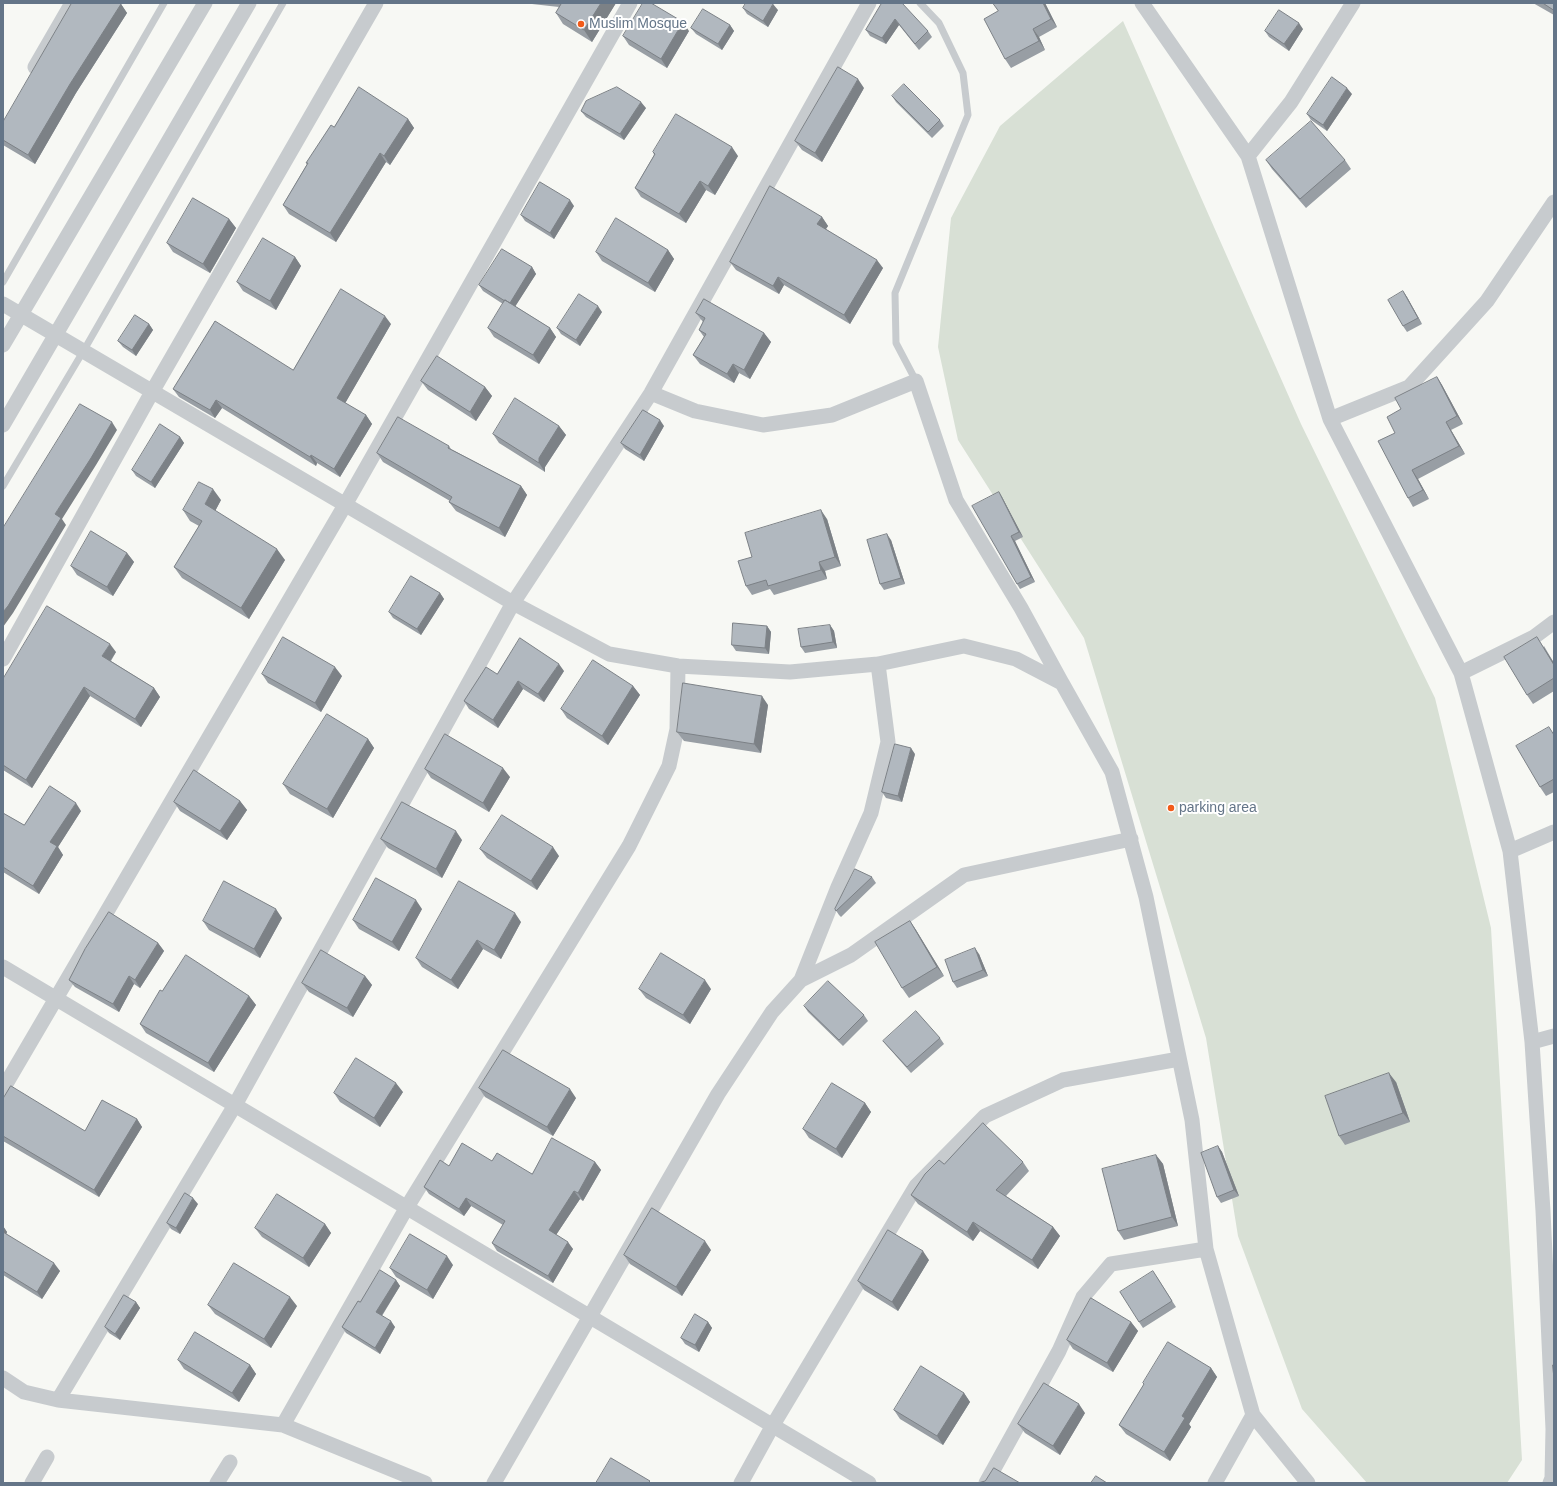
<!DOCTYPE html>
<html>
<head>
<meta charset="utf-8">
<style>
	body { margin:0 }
	#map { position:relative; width:1557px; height:1486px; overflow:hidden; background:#f7f8f4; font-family:Arial,sans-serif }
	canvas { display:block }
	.frame { position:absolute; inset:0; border:4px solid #647588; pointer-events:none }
</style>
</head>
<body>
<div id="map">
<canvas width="1557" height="1486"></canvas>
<div class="frame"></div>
</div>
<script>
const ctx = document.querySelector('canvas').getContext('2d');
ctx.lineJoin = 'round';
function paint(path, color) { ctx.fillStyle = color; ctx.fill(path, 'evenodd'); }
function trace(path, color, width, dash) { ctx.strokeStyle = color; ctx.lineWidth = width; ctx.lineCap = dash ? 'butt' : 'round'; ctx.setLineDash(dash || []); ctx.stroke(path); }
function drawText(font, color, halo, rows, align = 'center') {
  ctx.font = font + ' Arial,sans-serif'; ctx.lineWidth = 4; ctx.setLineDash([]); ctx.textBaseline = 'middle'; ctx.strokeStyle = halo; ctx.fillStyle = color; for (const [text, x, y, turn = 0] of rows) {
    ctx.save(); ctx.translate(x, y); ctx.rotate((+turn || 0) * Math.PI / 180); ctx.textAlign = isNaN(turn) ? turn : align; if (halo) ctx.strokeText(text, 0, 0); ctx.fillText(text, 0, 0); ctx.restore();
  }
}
const green = new Path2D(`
	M1123,21L1301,424L1435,698L1491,928L1522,1460L1507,1483H1367L1302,1409L1238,1236L1206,1038L1084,638L958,440L938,347L951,218L1000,126Z`);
const service = new Path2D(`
	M3,282L164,3
	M916,381L896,343L895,293L968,115L963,73L939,23L920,3
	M3,486L84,350L283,3`);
const minor = new Path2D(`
	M1142,3L1248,156L1330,419L1461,673L1510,851L1532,1042L1543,1211L1553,1429L1552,1478L1550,1483
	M35,67L72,3
	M1248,156L1291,102L1353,3
	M3,304L513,603L609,654L678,666L790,672L878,664L964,646L1016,659L1062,683L1112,772L1146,897L1192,1120L1206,1249L1111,1264L1083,1297L1059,1351L986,1483
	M3,345L205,3
	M651,393L695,411L763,425L832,415L916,381L956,500L1021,608L1062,683
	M1330,419L1409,387L1487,301L1554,202
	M3,425L249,3
	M3,659L152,392L376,3
	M1461,673L1534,637L1554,622
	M1510,851L1554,832
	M3,967L869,1483
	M801,980L838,887L871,813L888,742L878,664
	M1532,1042L1554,1036
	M3,1089L345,505L630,3
	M1206,1249L1253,1415L1308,1483
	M3,1378L24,1392L58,1400L283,1425L425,1483
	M58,1400L235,1105L513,603L651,393L869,3
	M283,1425L407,1207L629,846L669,766L677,729L678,666
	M32,1483L47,1457
	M217,1483L230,1462
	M494,1483L718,1094L772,1012L801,980L851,955L964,875L1131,839
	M741,1483L773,1425L916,1186L985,1116L1063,1080L1179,1059
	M1215,1483L1253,1415`);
const wall = new Path2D(`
	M532,3H616L592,42L563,24L556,13L559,7L532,4Z
	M882,3L928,31L932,37L919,50L899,25L886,44L870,36L866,30Z
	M1045,3L1057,27L1039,37L1045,50L1011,68L1005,59L998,11Z
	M1533,3H1554V15Z
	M121,4L127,13L76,93L35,164L3,145V122Z
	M743,8L778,10L768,27L747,14Z
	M730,25L734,31L722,50L696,34L691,28Z
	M1303,29L1289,51L1269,37L1265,31Z
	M689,31L667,68L629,45L623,36Z
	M864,88L822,162L802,150L795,141Z
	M1352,94L1327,131L1311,120L1307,114Z
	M892,96L940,120L944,126L932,138L896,102Z
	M646,108L624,140L586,117L581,111Z
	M408,119L414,128L390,165L386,162L336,242L289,214L283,205L307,164L306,163L334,127Z
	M653,152L738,156L715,195L706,190L686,223L641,197L635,188L654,155Z
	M1266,160H1345L1351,169L1306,208L1272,169Z
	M574,206L554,239L525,221L521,215Z
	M822,217L828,226L826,229L883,268L850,324L784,285L779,294L736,270L730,262Z
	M229,219L236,228L210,273L173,252L167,243Z
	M668,250L674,259L655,292L602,261L596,252Z
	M295,257L301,266L276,310L243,291L237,282Z
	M532,267L536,274L515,306L550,328L556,337L539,364L494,337L488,328L503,304L483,291L479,285Z
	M1403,291L1407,297L1422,324L1407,332L1403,326Z
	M602,312L580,346L561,334L557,328Z
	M696,313L764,333L771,342L750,379L739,373L734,383L700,364L693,355L704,337L699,330L703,322Z
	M149,324L153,330L136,356L123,347L118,341Z
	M391,324L345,403L366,415L372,424L340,477L317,463L316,466L222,408L215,418L179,397L173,389L293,370Z
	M1437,377L1442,385L1463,424L1451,430L1465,454L1418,479L1429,499L1413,507L1408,498L1395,433L1401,409Z
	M421,381L485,387L492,396L476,421L428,390Z
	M559,426L566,435L545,467V472L499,443L493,434Z
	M664,426L644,461L625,449L621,443Z
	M180,437L184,443L155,488L136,476L132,470Z
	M449,446L451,449L521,486L527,495L505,537L456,511L449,502L450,501L383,462L377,453Z
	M999,492L1002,497L1023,537L1015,541L1035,582L1020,589L1017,584Z
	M221,500L215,511L285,560L249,619L182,578L174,567L199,526L190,521L183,510Z
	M827,519L841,566L825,571L827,579L774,595L770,589L752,595L746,586L752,557Z
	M891,540L905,584L884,590L880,584Z
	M127,553L134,562L113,596L77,575L71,566Z
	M440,593L444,599L421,635L393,618L389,612Z
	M830,625L834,631L837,648L805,653L801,647Z
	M767,626L771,632L769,654L736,651L732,645Z
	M1544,646L1554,663V691L1533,704L1527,695Z
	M116,652L111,661L154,688L160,697L141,727L90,696L32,788L3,770V679Z
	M564,671L544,702L523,689L498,728L469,709L464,701L497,674Z
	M262,674L342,676L321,712L268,683Z
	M633,686L640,695L608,745L567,718L561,709Z
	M768,705L761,753L684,741L677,732Z
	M1554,733V792L1546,796L1540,787Z
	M368,739L374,748L333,818L290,794L283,784Z
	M915,754L902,802L886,798L882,792Z
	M425,769L510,777L489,812L431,778Z
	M240,801L247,810L227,840L180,811L174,802Z
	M81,811L58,847L63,855L39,894L3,872V813L24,825Z
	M381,839L462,840L442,878L388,848Z
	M480,849L559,856L537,890L487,858Z
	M872,877L876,883L841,917L839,915L835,909Z
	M422,909L399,951L359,929L353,920Z
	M282,918L260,958L209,930L203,921Z
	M910,921L916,930L944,976L909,998L902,988Z
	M521,922L501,959L483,949L458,989L422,967L416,958Z
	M158,943L164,951L140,988L134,984L119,1012L75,987L69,980Z
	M979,954L988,976L957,988L953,982Z
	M365,976L372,985L353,1017L309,992L302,983Z
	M639,989H711L690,1024L646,998Z
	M162,991L249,996L256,1005L214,1072L146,1033L140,1024Z
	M804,1006L864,1015L868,1021L843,1046L808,1012Z
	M940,1038L944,1044L911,1073L888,1047L883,1041Z
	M1396,1082L1410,1122L1345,1145L1339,1136Z
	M479,1088L576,1098L553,1136L485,1097Z
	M403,1092L380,1127L340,1102L334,1093Z
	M3,1099L85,1131L137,1119L142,1127L99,1197L3,1141Z
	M865,1103L871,1112L842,1158L809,1138L803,1129Z
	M1218,1146L1222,1152L1239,1196L1221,1203L1217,1197Z
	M1156,1155L1163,1164L1178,1226L1124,1240L1118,1231Z
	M492,1161L532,1174L595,1162L601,1170L583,1201L580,1199L556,1235L573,1249L553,1283L497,1251L492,1243L503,1225L471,1206L464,1216L429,1194L424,1187L449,1166Z
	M1023,1162L1029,1171L1006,1196L1053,1227L1060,1236L1038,1269L980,1231L973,1241L918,1204L911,1195L944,1164Z
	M198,1204L180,1234L171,1229L167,1223Z
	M325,1224L331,1233L309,1267L262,1237L255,1228Z
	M3,1226L7,1232L6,1234L60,1271L42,1299L3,1275Z
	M711,1250L682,1296L630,1264L624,1255Z
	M929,1260L898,1311L864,1290L858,1281Z
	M453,1265L433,1299L396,1277L390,1268Z
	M1157,1277L1176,1307L1143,1328L1139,1322Z
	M396,1280L400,1286L382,1316L395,1327L380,1354L346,1333L342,1327L360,1302Z
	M136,1302L140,1308L120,1340L109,1333L105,1327Z
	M208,1305L297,1306L271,1348L215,1314Z
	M708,1322L712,1328L699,1352L685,1344L681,1338Z
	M1131,1322L1138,1331L1113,1372L1073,1349L1067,1340Z
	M178,1360L250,1365L256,1374L239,1402L184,1369Z
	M1211,1368L1217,1377L1189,1424L1191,1427L1170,1461L1126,1434L1119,1425L1144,1385L1143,1383Z
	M964,1393L970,1402L943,1445L900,1419L894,1410Z
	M1085,1413L1060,1455L1025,1433L1018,1424Z`);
const shadedWall = new Path2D(`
	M601,3H616L592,42L584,30Z
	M1043,3H1045L1057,27L1051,19Z
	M121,4L127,13L76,93L35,164L28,155L70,84Z
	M773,4L778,10L768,27L763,21Z
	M895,19L899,25L886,44L882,38Z
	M683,22L689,31L667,68L661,59Z
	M1299,23L1303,29L1289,51L1284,44Z
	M730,25L734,31L722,50L718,44Z
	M1033,29L1039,37L1045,50L1039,41Z
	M858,79L864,88L822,162L815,153Z
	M1347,88L1352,94L1327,131L1323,125Z
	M641,102L646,108L624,140L620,134Z
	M408,119L414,128L390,165L384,156Z
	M732,147L738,156L715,195L708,186Z
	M380,153L386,162L336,242L330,233Z
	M700,181L706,190L686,223L679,214Z
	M570,200L574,206L554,239L550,233Z
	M822,217L828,226L823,233L817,224Z
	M229,219L236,228L210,273L203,264Z
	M668,250L674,259L655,292L648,283Z
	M295,257L301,266L276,310L270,301Z
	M877,260L883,268L850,324L844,315Z
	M532,267L536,274L513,310L509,304Z
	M778,277L784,285L779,294L773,286Z
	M1403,291L1407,297L1422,324L1418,318Z
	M598,306L602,312L580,346L576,340Z
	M385,316L391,324L343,407L337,398Z
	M149,324L153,330L136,356L132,350Z
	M550,328L556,337L539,364L533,355Z
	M764,333L771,342L750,379L744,370Z
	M733,364L739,373L734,383L727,374Z
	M1437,377L1442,385L1463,424L1457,416Z
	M485,387L492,396L476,421L470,412Z
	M216,400L222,408L215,418L210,410Z
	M366,415L372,424L340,477L334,469Z
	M660,420L664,426L644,461L640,455Z
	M112,422L117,430L96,465L62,519L66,525L13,613L3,627V612L55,514Z
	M1446,422L1451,430L1465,454L1459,446Z
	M559,426L566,435L545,467V472L539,463V458Z
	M180,437L184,443L155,488L151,482Z
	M311,455L317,463L316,466L310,457Z
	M1412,470L1418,479L1429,499L1423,490Z
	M521,486L527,495L505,537L499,528Z
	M213,489L221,500L213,515L205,504Z
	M999,492L1002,497L1023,537L1019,532Z
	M821,510L827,519L841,566L835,557Z
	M887,534L891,540L905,584L901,578Z
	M1011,536L1015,541L1035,582L1031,577Z
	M277,549L285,560L249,619L241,608Z
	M127,553L134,562L113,596L107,587Z
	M819,562L825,571L827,579L821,570Z
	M440,593L444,599L421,635L417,629Z
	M830,625L834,631L837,648L833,642Z
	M767,626L771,632L769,654L765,648Z
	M1537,637L1554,663V665Z
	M110,644L116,652L108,664L102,656Z
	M559,664L564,671L544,702L538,694Z
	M335,667L342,676L321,712L315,703Z
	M518,681L523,689L498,728L493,720Z
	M633,686L640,695L608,745L602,736Z
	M84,687L90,696L32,788L26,780Z
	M154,688L160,697L141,727L135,719Z
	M762,696L768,705L761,753L754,744Z
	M368,739L374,748L333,818L327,809Z
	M911,748L915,754L902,802L898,796Z
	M503,768L510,777L489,812L483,803Z
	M240,801L247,810L227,840L220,831Z
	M76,803L81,811L58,847L63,855L39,894L33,886L50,842Z
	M456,831L462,840L442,878L436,869Z
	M553,847L559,856L537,890L531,881Z
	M416,900L422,909L399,951L392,942Z
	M276,909L282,918L260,958L254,949Z
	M515,913L521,922L501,959L494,950Z
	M910,921L916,930L944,976L937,967Z
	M477,940L483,949L458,989L451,980Z
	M158,943L164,951L140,988L135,980Z
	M975,948L979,954L988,976L983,970Z
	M129,976L134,984L119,1012L113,1004Z
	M365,976L372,985L353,1017L347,1008Z
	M705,980L711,989L690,1024L683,1015Z
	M249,996L256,1005L214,1072L208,1063Z
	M1389,1073L1396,1082L1410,1122L1403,1113Z
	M396,1083L403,1092L380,1127L374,1118Z
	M570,1089L576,1098L553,1136L547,1127Z
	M865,1103L871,1112L842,1158L836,1149Z
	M137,1119L142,1127L99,1197L94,1190Z
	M1218,1146L1222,1152L1239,1196L1234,1190Z
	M1156,1155L1163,1164L1178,1226L1172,1217Z
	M595,1162L601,1170L583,1201L578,1193Z
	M574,1191L580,1199L554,1238L549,1230Z
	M193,1198L198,1204L180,1234L176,1228Z
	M466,1198L471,1206L464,1216L459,1209Z
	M973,1222L980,1231L973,1241L967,1232Z
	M325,1224L331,1233L309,1267L303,1258Z
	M3,1226L7,1232L5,1237L3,1235Z
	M1053,1227L1060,1236L1038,1269L1032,1260Z
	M705,1241L711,1250L682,1296L676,1287Z
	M568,1242L573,1249L553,1283L548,1276Z
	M923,1251L929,1260L898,1311L892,1302Z
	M447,1256L453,1265L433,1299L427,1290Z
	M54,1263L60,1271L42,1299L37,1292Z
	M396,1280L400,1286L380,1318L376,1312Z
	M290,1297L297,1306L271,1348L264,1339Z
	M136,1302L140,1308L120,1340L115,1334Z
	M391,1321L395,1327L380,1354L375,1348Z
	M708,1322L712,1328L699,1352L695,1345Z
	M1131,1322L1138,1331L1113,1372L1107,1363Z
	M250,1365L256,1374L239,1402L232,1393Z
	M1211,1368L1217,1377L1189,1424L1191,1427L1170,1461L1164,1452L1182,1416Z
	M964,1393L970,1402L943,1445L937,1436Z
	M1079,1404L1085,1413L1060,1455L1053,1446Z`);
const building = new Path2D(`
	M72,3H119L121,4L70,84L28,155L3,140V122Z
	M562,3H601L584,30L556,13Z
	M643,3H651L683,22L661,59L623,36Z
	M746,3H772L773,4L763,21L743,8Z
	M882,3H902L928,31L915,44L895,19L882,38L866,30Z
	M993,3H1043L1051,19L1033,29L1039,41L1005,59L984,19L998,11Z
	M1543,3H1554V10Z
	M703,9L730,25L718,44L691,28Z
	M1279,10L1299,23L1284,44L1265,31Z
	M838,67L858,79L815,153L795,141Z
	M1332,77L1347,88L1323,125L1307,114Z
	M904,84L940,120L928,132L892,96Z
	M359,87L408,119L384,156L380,153L330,233L283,205L308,163H306L331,125L334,127Z
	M617,87L641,102L620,134L581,111L586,101Z
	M676,114L732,147L708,186L700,181L679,214L635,188L655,154L653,152Z
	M1311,121L1345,160L1300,199L1266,160Z
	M540,182L570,200L550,233L521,215Z
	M770,186L822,217L817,224L877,260L844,315L778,277L773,286L730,262Z
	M193,198L229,219L203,264L167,243Z
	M616,218L668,250L648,283L596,252Z
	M263,238L295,257L270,301L237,282Z
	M502,249L532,267L510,303L505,300V301L479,285Z
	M341,289L385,316L337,398L366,415L334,469L311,455L310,457L216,400L210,410L173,389L215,321L293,370Z
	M1403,291L1418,318L1403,326L1388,300Z
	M579,294L598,306L576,340L557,328Z
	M704,299L764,333L744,370L733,364L727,374L693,355L706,334L699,330L705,318L696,313Z
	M505,300L550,328L533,355L488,328Z
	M135,315L149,324L132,350L118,341Z
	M437,356L485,387L470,412L421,381Z
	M1437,377L1457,416L1446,422L1459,446L1412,470L1423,490L1408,498L1378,441L1395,433L1387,417L1401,409L1395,398Z
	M515,398L559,426L539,458V463L493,434Z
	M80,404L112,422L91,458L55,514L61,518L8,606L3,612V528Z
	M643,410L660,420L640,455L621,443Z
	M398,417L449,446L448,448L521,486L499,528L449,502L452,497L377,453Z
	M160,424L180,437L151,482L132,470Z
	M199,482L213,489L205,504L277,549L241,608L174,567L202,521L183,510Z
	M999,492L1019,532L1011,536L1031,577L1017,584L972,506Z
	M821,510L835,557L819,562L821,570L768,586L766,580L746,586L738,561L752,557L745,533Z
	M91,531L127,553L107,587L71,566Z
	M887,534L901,578L880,584L867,540Z
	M411,576L440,593L417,629L389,612Z
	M47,606L110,644L102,656L154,688L135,719L84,687L26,780L3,765V679Z
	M733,623L767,626L765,648L732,645Z
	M830,625L833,642L801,647L798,629Z
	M283,637L335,667L315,703L262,674Z
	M1537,637L1554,665V678L1527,695L1504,657Z
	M520,638L559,664L538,694L518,681L493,720L464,701L486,667L497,674Z
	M593,660L633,686L602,736L561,709Z
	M683,683L762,696L754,744L677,732Z
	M327,714L368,739L327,809L283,784Z
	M1549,727L1554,735V779L1540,787L1516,746Z
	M445,734L503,768L483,803L425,769Z
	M895,744L911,748L898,796L882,792Z
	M194,770L240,801L220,831L174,802Z
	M50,786L76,803L50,842L57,846L33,886L3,867V813L24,825Z
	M402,802L456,831L436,869L381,839Z
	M502,815L553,847L531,881L480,849Z
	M855,869L872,877L836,911L835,909Z
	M376,878L416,900L392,942L353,920Z
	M224,881L276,909L254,949L203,921Z
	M459,881L515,913L494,950L477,940L451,980L416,958Z
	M109,912L158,943L135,980L129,976L113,1004L69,980L85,949Z
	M910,921L937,967L902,988L875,942Z
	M975,948L983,970L953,982L945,960Z
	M321,950L365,976L347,1008L302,983Z
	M661,953L705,980L683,1015L639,989Z
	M186,955L249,996L208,1063L140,1024L160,990L162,991Z
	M828,981L864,1015L839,1040L804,1006Z
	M916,1011L940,1038L907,1067L883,1041Z
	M503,1050L570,1089L547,1127L479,1088Z
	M356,1058L396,1083L374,1118L334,1093Z
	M1389,1073L1403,1113L1339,1136L1325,1096Z
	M832,1083L865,1103L836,1149L803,1129Z
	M11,1086L85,1131L102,1100L137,1119L94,1190L3,1136V1099Z
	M983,1123L1023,1162L996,1190L1053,1227L1032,1260L973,1222L967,1232L911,1195L925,1174L939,1160L944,1164Z
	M552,1138L595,1162L578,1193L574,1191L549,1230L568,1242L548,1276L492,1243L505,1221L466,1198L459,1209L424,1187L440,1160L449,1166L462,1143L492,1161L497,1153L532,1174Z
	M1218,1146L1234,1190L1217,1197L1201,1153Z
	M1156,1155L1172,1217L1118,1231L1102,1169Z
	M185,1193L193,1198L176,1228L167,1223Z
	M277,1194L325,1224L303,1258L255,1228Z
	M652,1208L705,1241L676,1287L624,1255Z
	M888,1230L923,1251L892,1302L858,1281Z
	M3,1232L54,1263L37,1292L3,1271Z
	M410,1234L447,1256L427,1290L390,1268Z
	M234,1263L290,1297L264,1339L208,1305Z
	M380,1270L396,1280L376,1312L391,1321L375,1348L342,1327L358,1301L360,1302Z
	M1153,1271L1172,1301L1139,1322L1120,1292Z
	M124,1295L136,1302L115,1334L105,1327Z
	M1091,1298L1131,1322L1107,1363L1067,1340Z
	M695,1314L708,1322L695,1345L681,1338Z
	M195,1332L250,1365L232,1393L178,1360Z
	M1168,1342L1211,1368L1182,1416L1185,1418L1164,1452L1119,1425L1144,1384L1143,1383Z
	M1553,1365H1554V1378Z
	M921,1366L964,1393L937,1436L894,1410Z
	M1044,1383L1079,1404L1053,1446L1018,1424Z
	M611,1458L650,1481L648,1483H596Z
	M994,1468L1020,1483H978L985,1481Z
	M1096,1476L1107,1483H1091Z`);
const markers = [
	[581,24,4,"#f25b19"],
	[1171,808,4,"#f25b19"]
];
const poiNames = [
	["Muslim Mosque",589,24],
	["parking area",1179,808]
];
paint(green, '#d8e0d5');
trace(service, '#c7cbce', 7);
trace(minor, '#c7cbce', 15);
paint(wall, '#989ea4');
paint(shadedWall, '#7c8186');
paint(building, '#b1b8bf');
trace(building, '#7c8186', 1);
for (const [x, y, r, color] of markers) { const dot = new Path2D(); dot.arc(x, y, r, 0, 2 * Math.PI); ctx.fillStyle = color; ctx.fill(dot); trace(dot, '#fff', 1.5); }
drawText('14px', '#647588', '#fff', poiNames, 'left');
</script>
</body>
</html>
